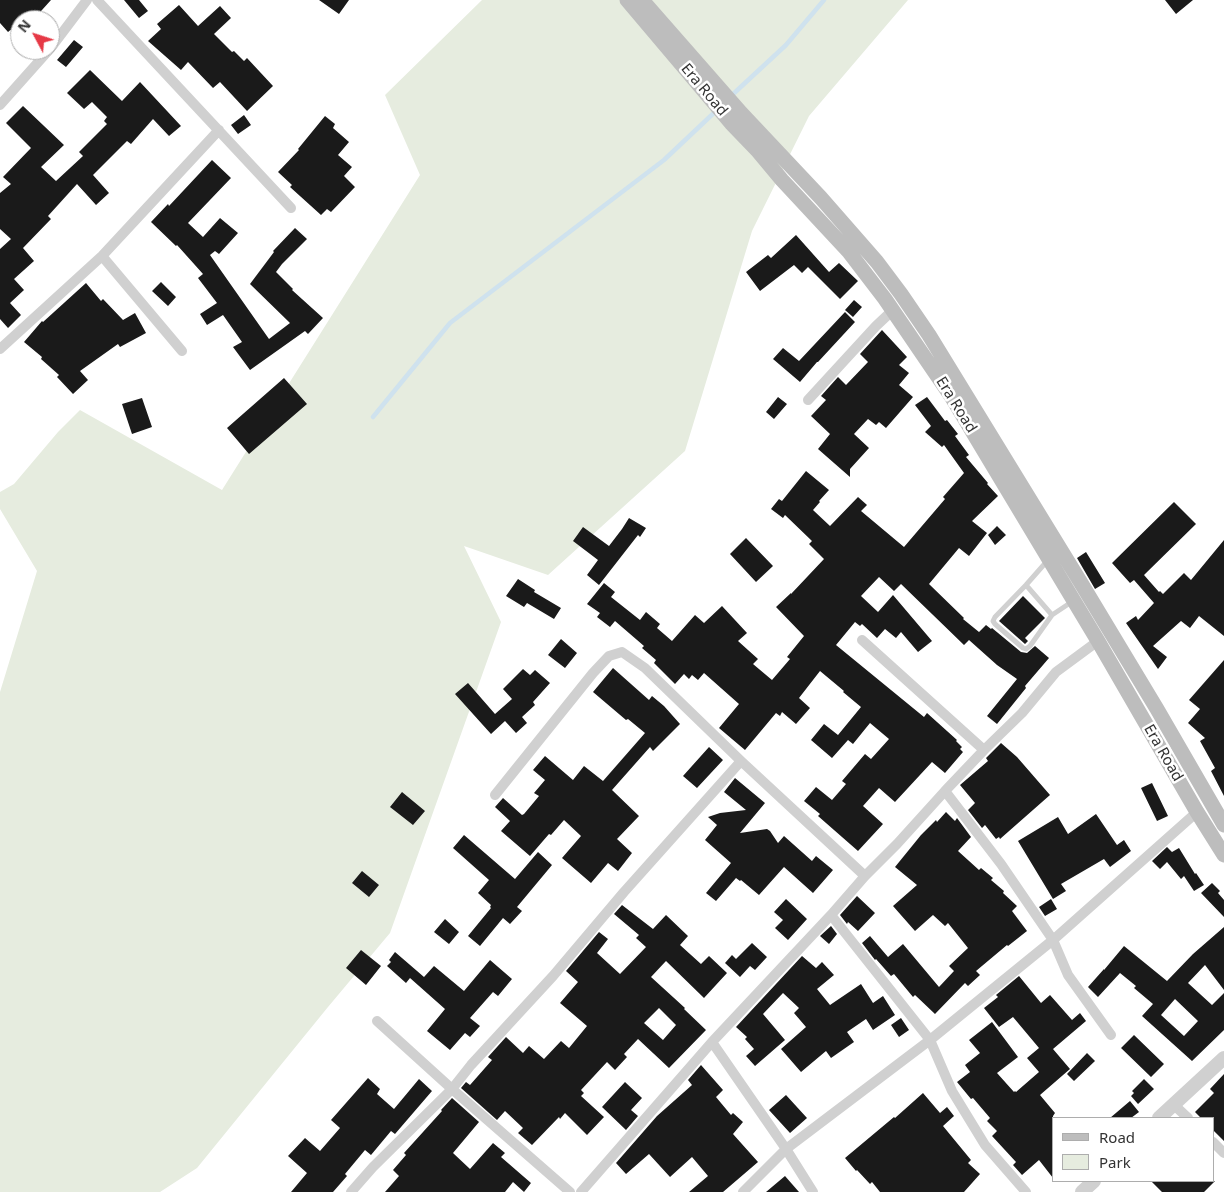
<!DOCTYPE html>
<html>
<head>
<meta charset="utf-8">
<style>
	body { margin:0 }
	#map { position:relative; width:1224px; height:1192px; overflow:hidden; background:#fff; font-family:"Noto Sans",sans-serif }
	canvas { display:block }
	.legend { position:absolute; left:1052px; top:1117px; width:162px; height:65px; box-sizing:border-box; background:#fff; border:1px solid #adadad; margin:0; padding:6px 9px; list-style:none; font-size:15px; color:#333 }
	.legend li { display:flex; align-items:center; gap:10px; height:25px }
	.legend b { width:25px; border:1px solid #adadad }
	.north { position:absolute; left:10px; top:10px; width:50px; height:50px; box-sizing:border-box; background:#fff; border:1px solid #adadad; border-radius:50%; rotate:310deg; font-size:14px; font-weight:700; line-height:20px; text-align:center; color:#333 }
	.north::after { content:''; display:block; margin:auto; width:18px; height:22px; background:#e63946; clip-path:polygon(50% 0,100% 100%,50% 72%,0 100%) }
</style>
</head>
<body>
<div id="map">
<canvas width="1224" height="1192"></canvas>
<ul class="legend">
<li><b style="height:6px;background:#bdbdbd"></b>Road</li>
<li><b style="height:14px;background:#e6ecdf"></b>Park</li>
</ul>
<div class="north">N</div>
</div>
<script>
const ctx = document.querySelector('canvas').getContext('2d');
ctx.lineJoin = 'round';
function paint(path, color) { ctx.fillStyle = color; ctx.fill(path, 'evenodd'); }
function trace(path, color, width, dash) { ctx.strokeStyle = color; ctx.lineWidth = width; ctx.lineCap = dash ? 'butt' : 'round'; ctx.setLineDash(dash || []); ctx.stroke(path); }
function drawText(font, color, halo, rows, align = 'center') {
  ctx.font = font + ' "Noto Sans",sans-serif'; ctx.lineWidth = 5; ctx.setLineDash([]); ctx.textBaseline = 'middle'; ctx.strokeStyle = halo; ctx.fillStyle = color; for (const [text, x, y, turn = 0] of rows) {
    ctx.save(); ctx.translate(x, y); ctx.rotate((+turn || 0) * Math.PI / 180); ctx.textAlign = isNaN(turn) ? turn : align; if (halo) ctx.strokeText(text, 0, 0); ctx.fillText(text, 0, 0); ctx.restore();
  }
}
const green = new Path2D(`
	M482,0H908L809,116L752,231L685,451L548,575L464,546L501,622L390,933L328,1007L197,1168L160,1192H0V692L37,571L0,509V492L14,484L58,432L80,410L222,490L420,175L385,95Z`);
const stream = new Path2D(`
	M731,96L786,45L824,0
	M373,417L450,323L664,160L717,110`);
const building = new Path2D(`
	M0,0H51L33,20H20V22L8,32L0,23Z
	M124,0H139L148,11L139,18Z
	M319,0H349L339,14Z
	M1165,0H1193L1176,14Z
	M179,5L198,26L220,6L231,18L214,34L232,52L234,51L244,61L247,58L273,86L247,111L220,82L213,88L188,62L181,70L148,41L161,29L157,24Z
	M74,40L83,47L66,67L57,60Z
	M90,70L122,101L140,82L181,126L169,136L153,119L131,144L127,141L93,175L109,193L96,205L77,184L48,216L51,219L23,248L34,261L14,279L24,290L10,303L21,315L8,328L0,319V249L11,239L0,229V193L11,184L3,177L31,148L6,123L23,106L64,145L41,167L56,181L83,156L79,152L107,124L104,121L107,117L92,102L84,109L67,93Z
	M244,115L251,125L238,134L231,125Z
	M325,116L335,124L333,128L349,142L338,155L352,167L344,176L355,187L331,212L327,209L321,215L290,187L292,185L278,172L299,150L298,149Z
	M212,160L231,178L188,223L203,237L220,218L238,233L219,254L215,251L210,255L269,339L290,323L250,284L274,252L273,251L295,228L307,239L282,264L276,272L293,289L292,290L323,318L308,334L305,331L250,370L233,347L242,342L223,315L207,325L200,314L217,303L198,278L203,274L177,245L176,246L151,222L168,204L169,206Z
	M796,235L829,272L839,263L858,281L840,299L808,267L802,273L794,265L760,291L746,272L768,255L771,258Z
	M161,282L176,297L168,306L152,291Z
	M86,283L101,301L103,299L123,320L135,313L146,333L120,347L118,344L80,371L88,380L73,394L57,377L59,375L41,359L42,357L24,342L42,321L43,322Z
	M854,300L862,307L853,317L845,310Z
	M845,312L855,322L818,362H817L800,382L773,359L783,348L799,361Z
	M882,330L907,357L899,365L909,373L899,385L913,397L886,428L879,422L876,425L868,419L854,434L869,448L850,469V477L818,449L830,434L811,416L826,400L821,396L838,377L846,385L868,362L860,354Z
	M284,378L307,404L249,454L227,428Z
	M778,397L787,404L774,419L766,412Z
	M927,397L945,421L947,420L958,434L955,436L969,455L966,457L988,483L987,484L998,496L972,521L987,533L969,556L959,548L929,584L964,618L963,619L979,632L986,625L991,629L992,628L1021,652L1027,653L1035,646L1049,658L1025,686L1026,688L997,724L987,716L1017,679L997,665L969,640L964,645L901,584L894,591L879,577L861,596L878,612L893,595L932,641L918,652L901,632L896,638L885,629L877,638L862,624L860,626L855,622L836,645L924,717L927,713L957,740L956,741L962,747L960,749L963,752L945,773L932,762L895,802L879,788L863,806L883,824L858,851L818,816L820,814L804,801L816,787L832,800L846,784L842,781L865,754L871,759L889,739L870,723L853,744L848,740L832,758L811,740L824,724L838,735L861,707L843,692L844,691L820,671L799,698L810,708L796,724L782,712L780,716L776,713L745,750L719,728L739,704L704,673L698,680L692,675L689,679L684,674L675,684L654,663L656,660L642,648L644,646L615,621L610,627L597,617L600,613L587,604L604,583L615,592L611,597L640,620L646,612L660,624L657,628L672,641L695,615L704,623L722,606L747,633L738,641L758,659L753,664L772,680L790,659L787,657L804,636L776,607L791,593V594L824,559L809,544L812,541L785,515L783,518L771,509L779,499L782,501L806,471L829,490L819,501L820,502L813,510L830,526L858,497L867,505L861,511L904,547L945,499L943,497L964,473L944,445L942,447L925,432L931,426L915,405Z
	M142,398L152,427L132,434L122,404Z
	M1174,502L1196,524L1144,575L1159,592L1160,591L1163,594L1184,573L1191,580L1224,540V636L1199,616L1190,628L1181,621L1153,646L1167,657L1158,669L1126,623L1136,616L1138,620L1154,603L1134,580L1130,583L1112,563Z
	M629,518L646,528L640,537L638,535L599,585L587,575L598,560L573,541L583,527L609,546L622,529Z
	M997,526L1006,535L995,545L988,535Z
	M746,538L773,566L756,582L730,554Z
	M1086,552L1105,583L1095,589L1077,558Z
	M518,579L535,590L534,592L561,608L554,619L527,603L524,607L506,596Z
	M1023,596L1045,618L1025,638L1028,641L1025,644L999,621Z
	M561,639L577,653L565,668L548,655Z
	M1224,660V796L1211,771L1215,768L1200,741L1205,738L1188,723L1200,709L1189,700Z
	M613,668L649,700L652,696L664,706L680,724L653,751L650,747L612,790L639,816L617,839L632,853L618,871L608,863L591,883L562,858L581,836L564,820L551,835L549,834L530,856L501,831L510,821L495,807L503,798L522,815L524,814L539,796L534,793L545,780L533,770L545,756L573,780L584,766L603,781L645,733L628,719L626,720L593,692Z
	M523,669L530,675L535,670L550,683L533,702L535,705L522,717L527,723L516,733L505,721L491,734L455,694L468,683L495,714L512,699L503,689Z
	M1001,743L1017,757L1050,795L1000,839L999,837L996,839L985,825L982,828L968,810L975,803L960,785L988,761L986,758Z
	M709,747L723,760L697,788L683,776Z
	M735,778L765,803L740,833L767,829L770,831L778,843L784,836L812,861L816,856L833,870L813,893L784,867L759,895L741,880L740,881L736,878L716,901L706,893L731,863L705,840L717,825L708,817L720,813L746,810L724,792Z
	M1152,783L1168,816L1157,821L1141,788Z
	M402,792L425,811L413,825L390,807Z
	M946,812L955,821L957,818L971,837L958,851L979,870L981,868L993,878L991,880L1004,891L1003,893L1017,906L1012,911L1027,931L1008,946L1007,945L976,971L980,975L968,986L965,983L935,1014L915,995L913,997L894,974L891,976L876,959L875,960L862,943L870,936L888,957L903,944L939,987L954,971L949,966L968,948L948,923L945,926L933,915L915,931L893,906L917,885L895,867L921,835L936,820L937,822Z
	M1096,814L1117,845L1124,840L1131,851L1110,867L1104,859L1061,884L1066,891L1053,899L1018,841L1058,817L1068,834Z
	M464,835L515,879L538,852L552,865L517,907L522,911L510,924L503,918L480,946L468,936L491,908L490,907L491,905L478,893L489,880L453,848Z
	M1167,847L1172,852L1179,848L1195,874L1196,873L1204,885L1194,891L1184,876L1181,879L1167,862L1160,869L1152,861Z
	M362,871L379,885L369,897L352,883Z
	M1212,883L1220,891L1218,893L1224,900V917L1201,893Z
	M857,896L875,913L858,931L848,922L847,924L840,915Z
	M786,899L807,919L788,940L775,928L783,920L774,912Z
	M1051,899L1057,909L1045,916L1039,907Z
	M622,905L653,929L666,915L688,936L680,945L701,964L709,956L727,973L704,998L666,961L651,977L685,1008L684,1009L706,1030L669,1068L638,1039L624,1054L627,1057L615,1070L607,1062L581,1090L584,1093L581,1096L604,1117L587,1135L565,1113L560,1119L559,1117L532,1145L518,1133L523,1128L505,1111L497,1120L461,1088L466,1082L470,1085L492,1060L488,1057L506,1037L523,1053L529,1046L544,1059L561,1041L569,1048L587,1026L560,1003L578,982L566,971L599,932L608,939L597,953L620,974L646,947L636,938L639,935L614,914ZM659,1008L676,1025L663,1040L644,1023Z
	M445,919L459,932L449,944L434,932Z
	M831,926L837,934L829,944L820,936Z
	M1224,927V990L1205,965L1188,983L1212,1005L1224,993V1030L1192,1061L1142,1016L1153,1004L1134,988L1136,986L1120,973L1098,997L1088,987L1104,969V970L1124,946L1167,981L1193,954ZM1175,999L1198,1021L1184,1036L1161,1015Z
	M752,943L767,957L755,970L750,966L740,977L725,963L732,955L736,959Z
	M361,950L381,966L366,985L346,968Z
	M395,952L424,977L434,966L464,991L490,960L512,979L498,996L493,992L470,1018L480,1026L470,1037L465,1033L450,1050L427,1031L445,1009L410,978L406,983L387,966L391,962L389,960Z
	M802,956L816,968L822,962L834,975L817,989L830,1005L861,984L873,1003L883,996L895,1015L873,1030L866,1019L847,1032L854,1042L831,1058L826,1051L801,1072L781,1049L806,1027L794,1013L799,1008L783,993L763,1014L785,1040L755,1066L746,1056L754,1049L745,1039L747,1037L736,1027Z
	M1019,976L1041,1003L1050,995L1072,1020L1080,1013L1086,1021L1053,1049L1070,1069L1040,1095L1055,1113L1053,1116V1178L1039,1160L1022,1175L1013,1165L1016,1162L992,1136L997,1131L987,1121L990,1118L973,1098L971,1099L957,1082L970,1072L965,1065L980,1053L969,1040L992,1022L1018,1057L997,1073L1014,1092L1015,1091L1016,1092L1039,1072L1027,1058L1039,1048L1013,1017L999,1027L984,1008L998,997L996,995Z
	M901,1018L909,1030L899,1037L891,1025Z
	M1134,1035L1164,1064L1151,1077L1121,1048Z
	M1087,1053L1095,1061L1074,1081L1067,1074Z
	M701,1065L723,1090L716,1097L731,1115L733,1113L743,1122L733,1134L758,1162L723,1192H689L708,1176L692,1157L670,1177L649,1154L626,1174L616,1163L657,1116L692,1085L688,1080Z
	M1224,1074V1141L1213,1130V1118H1201L1195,1112L1214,1093L1210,1089Z
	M368,1078L380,1089L377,1094L394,1109L419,1079L432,1091L395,1134L391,1131L371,1155L365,1150L345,1174L347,1176L333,1192H291L307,1173L288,1156L305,1138L320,1151L340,1128L331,1120Z
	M1144,1079L1154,1089L1138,1104L1131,1096L1134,1093L1132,1091Z
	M625,1082L642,1098L631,1110L638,1116L626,1130L602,1107Z
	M923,1093L940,1113L947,1107L954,1116L943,1126L971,1160L968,1163L980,1174L964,1192H880L872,1182L870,1184L857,1170L856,1171L845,1158L894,1117L895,1118Z
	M786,1095L807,1118L790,1133L769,1110Z
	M452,1098L479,1122L453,1153L470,1169L493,1143L505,1153L501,1157L531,1183L524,1192L513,1182L505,1192H385L399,1176L393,1170L406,1155L404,1153L442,1111L441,1110Z
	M1130,1101L1139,1112L1131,1118H1110Z
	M785,1176L799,1192H766Z
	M1151,1181H1215L1204,1192H1162Z`);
const service = new Path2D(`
	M1048,560L1026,585L995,617L993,621L995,624L1023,648L1026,649L1030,646L1052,615L1073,601
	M1026,585L1052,615`);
const minor = new Path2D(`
	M97,0L291,208
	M50,49L87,0
	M0,105L49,50
	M102,256L182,351
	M0,349L102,256L219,130
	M808,400L876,326L893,310
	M862,640L984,750
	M945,791L1001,864L1053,940L1068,975L1111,1035
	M495,795L593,673L609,656L622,652L645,668L741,761L865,876
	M831,915L930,1040L952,1091L985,1145L1026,1192
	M377,1021L452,1089L570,1192
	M712,1042L786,1149L813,1192
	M1173,1104L1188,1118
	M1213,1142L1224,1153
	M351,1192L373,1167L452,1089L471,1065L553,976L624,892L741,761
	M581,1192L712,1042L831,915L865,876L897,844L945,791L984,750L1022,713L1056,672L1098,641
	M743,1192L786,1149L930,1040L1053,940L1197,812`);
const tertiary = new Path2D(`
	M1159,1118L1224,1058
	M1082,1192L1094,1181`);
const secondary = new Path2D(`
	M627,0L731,123L757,150L782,180L849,252L885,299L951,396L1098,641L1197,812L1224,855
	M642,0L741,113L821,198L877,262L901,294L929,335L1081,583L1157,709L1224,825`);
const streetNames = [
	["Era Road",704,90,50],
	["Era Road",956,405,58],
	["Era Road",1163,753,60]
];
paint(green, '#e6ecdf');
trace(stream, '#cfe2ee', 4.5);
paint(building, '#1a1a1a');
trace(service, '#d0d0d0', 5);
trace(minor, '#d0d0d0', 10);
trace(tertiary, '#d0d0d0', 14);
trace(secondary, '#bdbdbd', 15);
drawText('15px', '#333', '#fff', streetNames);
</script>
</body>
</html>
